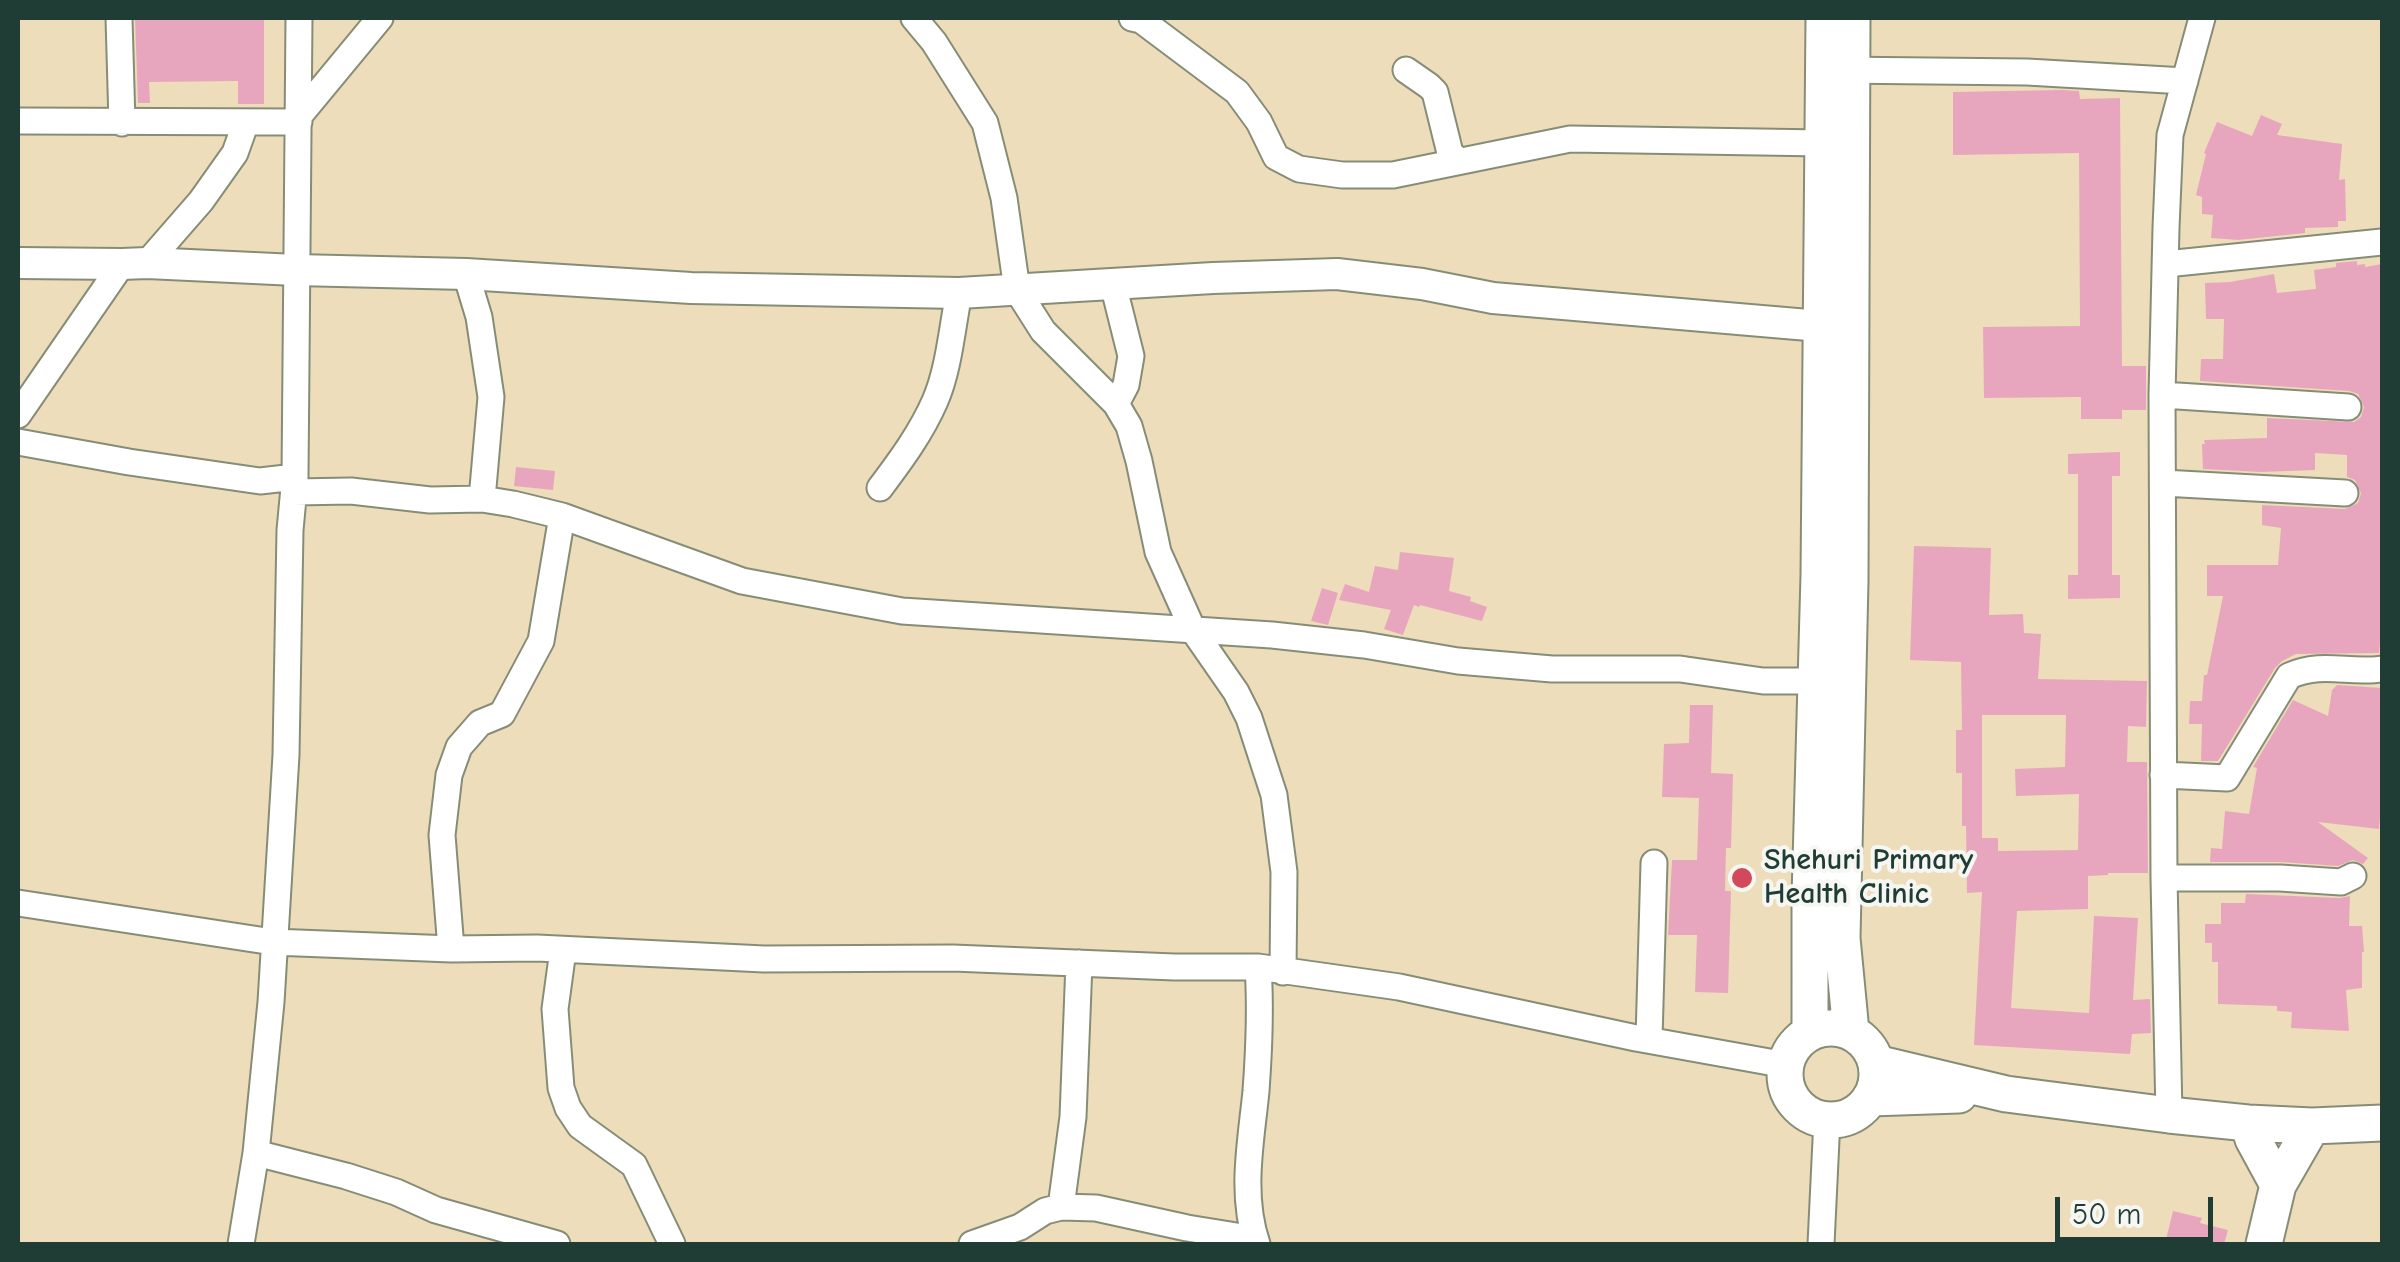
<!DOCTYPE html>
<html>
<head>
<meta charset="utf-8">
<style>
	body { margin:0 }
	#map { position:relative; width:2400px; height:1262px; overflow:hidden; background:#edddba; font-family:"Comic Neue",sans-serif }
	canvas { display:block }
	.frame { position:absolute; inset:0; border:20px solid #1f3d34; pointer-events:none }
	.scale { position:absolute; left:2055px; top:1197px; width:158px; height:45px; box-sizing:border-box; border:5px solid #1f3d34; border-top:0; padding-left:12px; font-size:30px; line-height:35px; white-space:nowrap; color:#1f3d34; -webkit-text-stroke:8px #f6f6f2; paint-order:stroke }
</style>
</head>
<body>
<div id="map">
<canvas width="2400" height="1262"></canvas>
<div class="frame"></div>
<div class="scale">50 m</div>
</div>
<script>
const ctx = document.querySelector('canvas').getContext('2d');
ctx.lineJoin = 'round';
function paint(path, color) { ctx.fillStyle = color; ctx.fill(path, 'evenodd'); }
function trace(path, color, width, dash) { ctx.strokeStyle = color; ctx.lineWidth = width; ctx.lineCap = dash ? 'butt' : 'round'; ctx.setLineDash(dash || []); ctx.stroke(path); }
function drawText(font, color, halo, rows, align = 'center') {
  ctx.font = font + ' "Comic Neue",sans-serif'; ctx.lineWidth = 8; ctx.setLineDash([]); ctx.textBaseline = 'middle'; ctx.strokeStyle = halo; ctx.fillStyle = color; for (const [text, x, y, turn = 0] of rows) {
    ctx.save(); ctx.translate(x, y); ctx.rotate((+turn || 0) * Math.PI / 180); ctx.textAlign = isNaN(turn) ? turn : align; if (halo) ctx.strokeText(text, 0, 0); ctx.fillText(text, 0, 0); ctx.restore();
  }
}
const building = new Path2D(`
	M135,18H264V104H238V81L149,82L150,103H138Z
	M2062,90L2079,91L2080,99L2120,98L2122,366H2146V410H2122V419H2081V397L1984,398L1983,327L2080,326L2079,153L1953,155V92Z
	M2261,115L2282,124L2277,135L2342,144L2339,180L2345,179L2346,221H2338V227L2305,228V233L2238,240L2211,238L2213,215L2202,214V197L2196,195L2206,154L2204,153L2217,122L2252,136Z
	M2357,261V265L2365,264V267L2382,264V643H2380L2379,653L2296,654L2282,661L2275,668L2218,761H2201L2202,724H2189L2190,701H2202L2204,675H2207L2223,596H2207V565H2278L2281,528L2262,525V505L2345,509L2358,503L2361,493L2355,480L2347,477V455L2315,453V470L2261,472L2203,469L2202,444H2205L2204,440L2267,438V418L2354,422L2361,417L2364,407L2358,394L2349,391L2200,381L2201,359H2223L2224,319H2206L2205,283L2230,282L2274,274L2277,293L2316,289L2314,270L2336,267V263Z
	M2120,452V476H2112V575H2120V598L2068,599V575H2078V474H2068V454Z
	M516,467L555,471L553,490L514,486Z
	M1914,546L1991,548L1989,615L2023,614L2024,633L2041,634L2038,679L2147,681L2146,727L2128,726L2127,762H2147L2148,873H2108V875L2088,876V909L2017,911L2011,1008L2089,1013L2094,916L2138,918L2133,1000L2150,999L2151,1033L2132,1034L2130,1054L1974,1045L1982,892L1967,893L1966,826H1962V773H1956V730H1962L1961,662L1910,660ZM1982,715H2066L2065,767L2015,769L2016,796L2079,794L2078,850L1998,851V838H1982Z
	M1400,552L1454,558L1449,591L1471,597L1470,601L1487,607L1482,621L1420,605L1419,607L1414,605L1403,635L1384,629L1391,610L1339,600L1345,584L1369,592L1375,566L1398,570Z
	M1322,588L1338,593L1328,625L1311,621Z
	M2337,685L2382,688V792L2379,829L2318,822L2368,858L2363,864L2353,860L2338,866L2281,862H2210L2211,848L2222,849L2225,811L2249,814L2257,768L2253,767L2293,700L2328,716L2332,690Z
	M1690,705H1713L1711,773L1733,774L1731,848H1726L1725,891H1731L1728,993L1695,992L1697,935H1668L1672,860H1697L1699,798L1662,797L1664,744L1689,743Z
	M2246,894L2340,898L2350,896L2349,926H2362L2364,952H2362V988L2346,990L2349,1031L2291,1028L2292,1012L2277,1011V1006L2218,1004V962H2212V943H2205V924H2221V903H2245Z
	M2173,1211L2202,1218L2200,1223L2228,1230L2224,1244H2165Z`);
const minor = new Path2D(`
	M119,18L122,123
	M914,18L934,42L985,123L1004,198L1017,290L1043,331L1116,404L1129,426L1139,461L1158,552L1193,630L1236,692L1249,718L1274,795L1284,872L1283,972
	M1132,18L1141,20L1237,92L1259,122L1276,157L1299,169L1342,175H1393L1570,139L1823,143
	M1406,70L1429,86L1435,92L1450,153L1459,161
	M1835,70L2027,72L2185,81
	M299,116L380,18
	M18,121L299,122
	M147,263L201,201L235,153L246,122
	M2166,264L2382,242
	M466,274L479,317L491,397L482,499
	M1113,284L1131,356L1126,385L1116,404
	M2162,395L2348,407
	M18,415L122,264
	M18,442L129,462L260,481L295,477
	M2163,483L2345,493
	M880,488C901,460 921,433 935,401C949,369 952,328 959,293
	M294,492L351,491L430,500L482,499L513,504L562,516L742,581L902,611L1272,635L1364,645L1458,661L1552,669H1680L1763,681H1816
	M2163,775L2227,778L2289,676C2323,661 2348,674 2382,669
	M2164,878H2280L2341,882L2353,876
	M18,903L273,942L451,949L537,948L764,959L953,958L1174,967H1258L1399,987L1636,1038L1786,1065
	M451,949L442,835L449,775L459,747L480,723L502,714L541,641L562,516
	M563,950L555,1009L561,1088L568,1108L580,1126L634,1165L672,1244
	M1649,1039L1654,863
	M2169,1115L2164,878L2162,395L2166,228L2170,135L2202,18
	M256,1153L346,1176L396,1192L436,1210L557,1244
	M1061,1207L1073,1117L1079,963
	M241,1244L256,1153L271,1002L286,755L290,530L295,477L299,18
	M972,1244L1020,1227L1045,1211L1061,1207L1096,1208L1187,1228L1255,1239
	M1257,1244C1240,1194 1251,1142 1256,1091C1259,1050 1261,1009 1258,967
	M1821,1244L1827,1119`);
const tertiary = new Path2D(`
	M18,263L122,264L147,263L296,270L466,274L691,288L959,293L1213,278L1337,274L1422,284L1493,298L1820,326`);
const secondary = new Path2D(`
	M1785 1074a46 46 0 1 1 92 0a46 46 0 1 1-92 0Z
	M1810,1032V897L1819,575L1824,18
	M1851,1032L1842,938L1850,581L1852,18
	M1876,1063L2006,1094L2169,1115L2248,1123L2312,1126L2382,1123
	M1870,1098L1959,1095
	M2248,1123L2253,1139L2278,1185
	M2264,1244L2278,1185L2312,1126`);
const markers = [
	[1742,878,12,"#d1495b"]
];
const poiNames = [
	["Shehuri Primary",1764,861],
	["Health Clinic",1764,895]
];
paint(building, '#e8a6be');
trace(minor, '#868d77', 29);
trace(tertiary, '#868d77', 34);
trace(secondary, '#868d77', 39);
trace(minor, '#fff', 25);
trace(tertiary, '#fff', 30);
trace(secondary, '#fff', 35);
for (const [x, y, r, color] of markers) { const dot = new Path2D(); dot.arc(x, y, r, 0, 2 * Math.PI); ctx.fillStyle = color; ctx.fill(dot); trace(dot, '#f6f6f2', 4); }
drawText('bold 30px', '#1f3d34', '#f6f6f2', poiNames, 'left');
</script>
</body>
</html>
